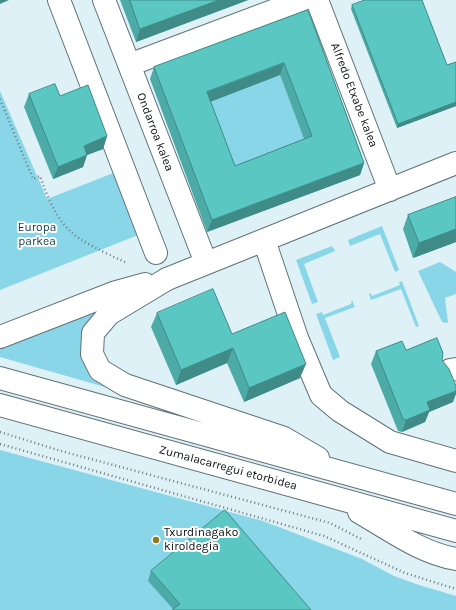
<!DOCTYPE html>
<html>
<head>
<meta charset="utf-8">
<style>
	body { margin:0 }
	canvas { display:block; background:#ddf1f7 }
</style>
</head>
<body>
<canvas width="456" height="610"></canvas>
<script>
const ctx = document.querySelector('canvas').getContext('2d');
ctx.lineJoin = 'round';
function paint(path, color) { ctx.fillStyle = color; ctx.fill(path, 'evenodd'); }
function trace(path, color, width, dash) { ctx.strokeStyle = color; ctx.lineWidth = width; ctx.lineCap = dash ? 'butt' : 'round'; ctx.setLineDash(dash || []); ctx.stroke(path); }
function drawText(font, color, halo, rows, align = 'center') {
  ctx.font = font + ' Karla,sans-serif'; ctx.lineWidth = 4; ctx.setLineDash([]); ctx.textBaseline = 'middle'; ctx.strokeStyle = halo; ctx.fillStyle = color; for (const [text, x, y, turn = 0] of rows) {
    ctx.save(); ctx.translate(x, y); ctx.rotate((+turn || 0) * Math.PI / 180); ctx.textAlign = isNaN(turn) ? turn : align; if (halo) ctx.strokeText(text, 0, 0); ctx.fillText(text, 0, 0); ctx.restore();
  }
}
const green = new Path2D(`
	M280,75L308,149L230,178L202,105Z
	M0,91L47,199L116,172L138,235L0,290Z
	M382,226L399,270L395,272L380,234L350,246L348,240Z
	M332,246L335,251L304,264L318,302L312,304L296,260Z
	M440,262L456,272V294L445,298L448,322L447,323L442,322L418,271Z
	M402,281L419,326L416,327L401,289L371,300L369,294L371,293L372,296L400,285L399,282Z
	M352,300L355,307L325,318L340,357L333,360L316,314L322,312L323,315L351,304Z
	M104,303L91,320L112,389L0,357V344Z
	M0,450L263,521L362,559L394,576L419,585L456,596V610H0Z`);
const path = new Path2D(`
	M0,99L33,179L40,176C60,234 74,238 127,263
	M0,432L61,451L330,523L363,540
	M0,444L324,536L405,573L456,589`);
const minor = new Path2D(`
	M59,0L156,253
	M104,0L206,263
	M317,0L390,190
	M129,65L302,0
	M264,240L297,338L321,395L340,411L390,442L456,461
	M167,279L456,163
	M450,370L456,369`);
const major = new Path2D(`
	M167,279L109,314L93,333L92,354L100,370L125,385L284,438L318,458
	M0,337L116,292L145,284
	M0,378L456,504
	M0,405L456,531
	M359,512C390,530 421,553 456,559`);
const wall = new Path2D(`
	M120,0H248L136,42Z
	M352,5L447,65L456,62V106L397,128L351,9Z
	M308,10L364,163L360,175L207,232L150,79L154,67ZM280,75L304,139L235,166L210,102Z
	M29,94L60,96L107,136L103,149L87,155L83,167L53,179L24,107Z
	M456,197V242L413,258L403,229L408,215Z
	M157,313L232,334L300,378L244,402L227,363L176,385L151,327Z
	M406,350L442,360L453,402L429,412L425,422L402,432L398,431L371,364L376,351Z
	M151,571L311,610L173,609L148,581Z`);
const shadedWall = new Path2D(`
	M0,0H9L0,4Z
	M219,0H248L136,42L140,29Z
	M284,63L280,75L202,105L207,92Z
	M456,102V106L397,128L398,124Z
	M107,136L103,149L79,158L84,146Z
	M87,155L83,167L53,179L58,167Z
	M364,163L360,175L207,232L212,220Z
	M456,229V242L413,258L419,243Z
	M233,348L227,363L176,385L181,370Z
	M306,364L300,378L244,402L249,388Z
	M456,391V394L453,402L429,412L425,422L402,432L406,420L427,402Z`);
const building = new Path2D(`
	M130,0H219L140,29Z
	M365,0H422L447,65L456,62V102L398,124L352,5Z
	M308,10L364,163L212,220L154,67ZM284,63L312,136L235,166L207,92Z
	M55,84L60,96L88,85L107,136L84,146L87,155L58,167L29,94Z
	M456,197V229L419,243L408,215Z
	M213,289L232,334L285,312L306,364L249,388L233,348L181,370L157,313Z
	M437,338L443,353L442,360L449,369L456,386V391L427,402L430,410L406,420L403,419L376,351L402,341L406,350Z
	M225,510L311,610H172L180,604L151,571Z`);
const markers = [
	[156,540,4,"#8d791f"]
];
const streetNames = [
	["Alfredo Etxabe kalea",354,95,69],
	["Ondarroa kalea",155,132,69],
	["Zumalacarregui etorbidea",228,468,15]
];
const parkNames = [
	["Europa",37,228],
	["parkea",37,242]
];
const poiNames = [
	["Txurdinagako",164,533],
	["kiroldegia",164,547]
];
paint(green, '#8ad6e9');
trace(minor, '#607277', 24);
trace(major, '#607277', 24);
trace(path, '#707d81', 2.5, [1, 3]);
trace(minor, '#fff', 22);
trace(major, '#fff', 22);
paint(wall, '#4daba7');
paint(shadedWall, '#3f8b88');
paint(building, '#5ac7c2');
trace(building, '#3f8b88', 1);
for (const [x, y, r, color] of markers) { const dot = new Path2D(); dot.arc(x, y, r, 0, 2 * Math.PI); ctx.fillStyle = color; ctx.fill(dot); trace(dot, '#fff', 1.5); }
drawText('12px', '#0b1214', '#fff', streetNames);
drawText('12px', '#0e3d47', '#fff', parkNames);
drawText('12px', '#0b1214', '#fff', poiNames, 'left');
</script>
</body>
</html>
